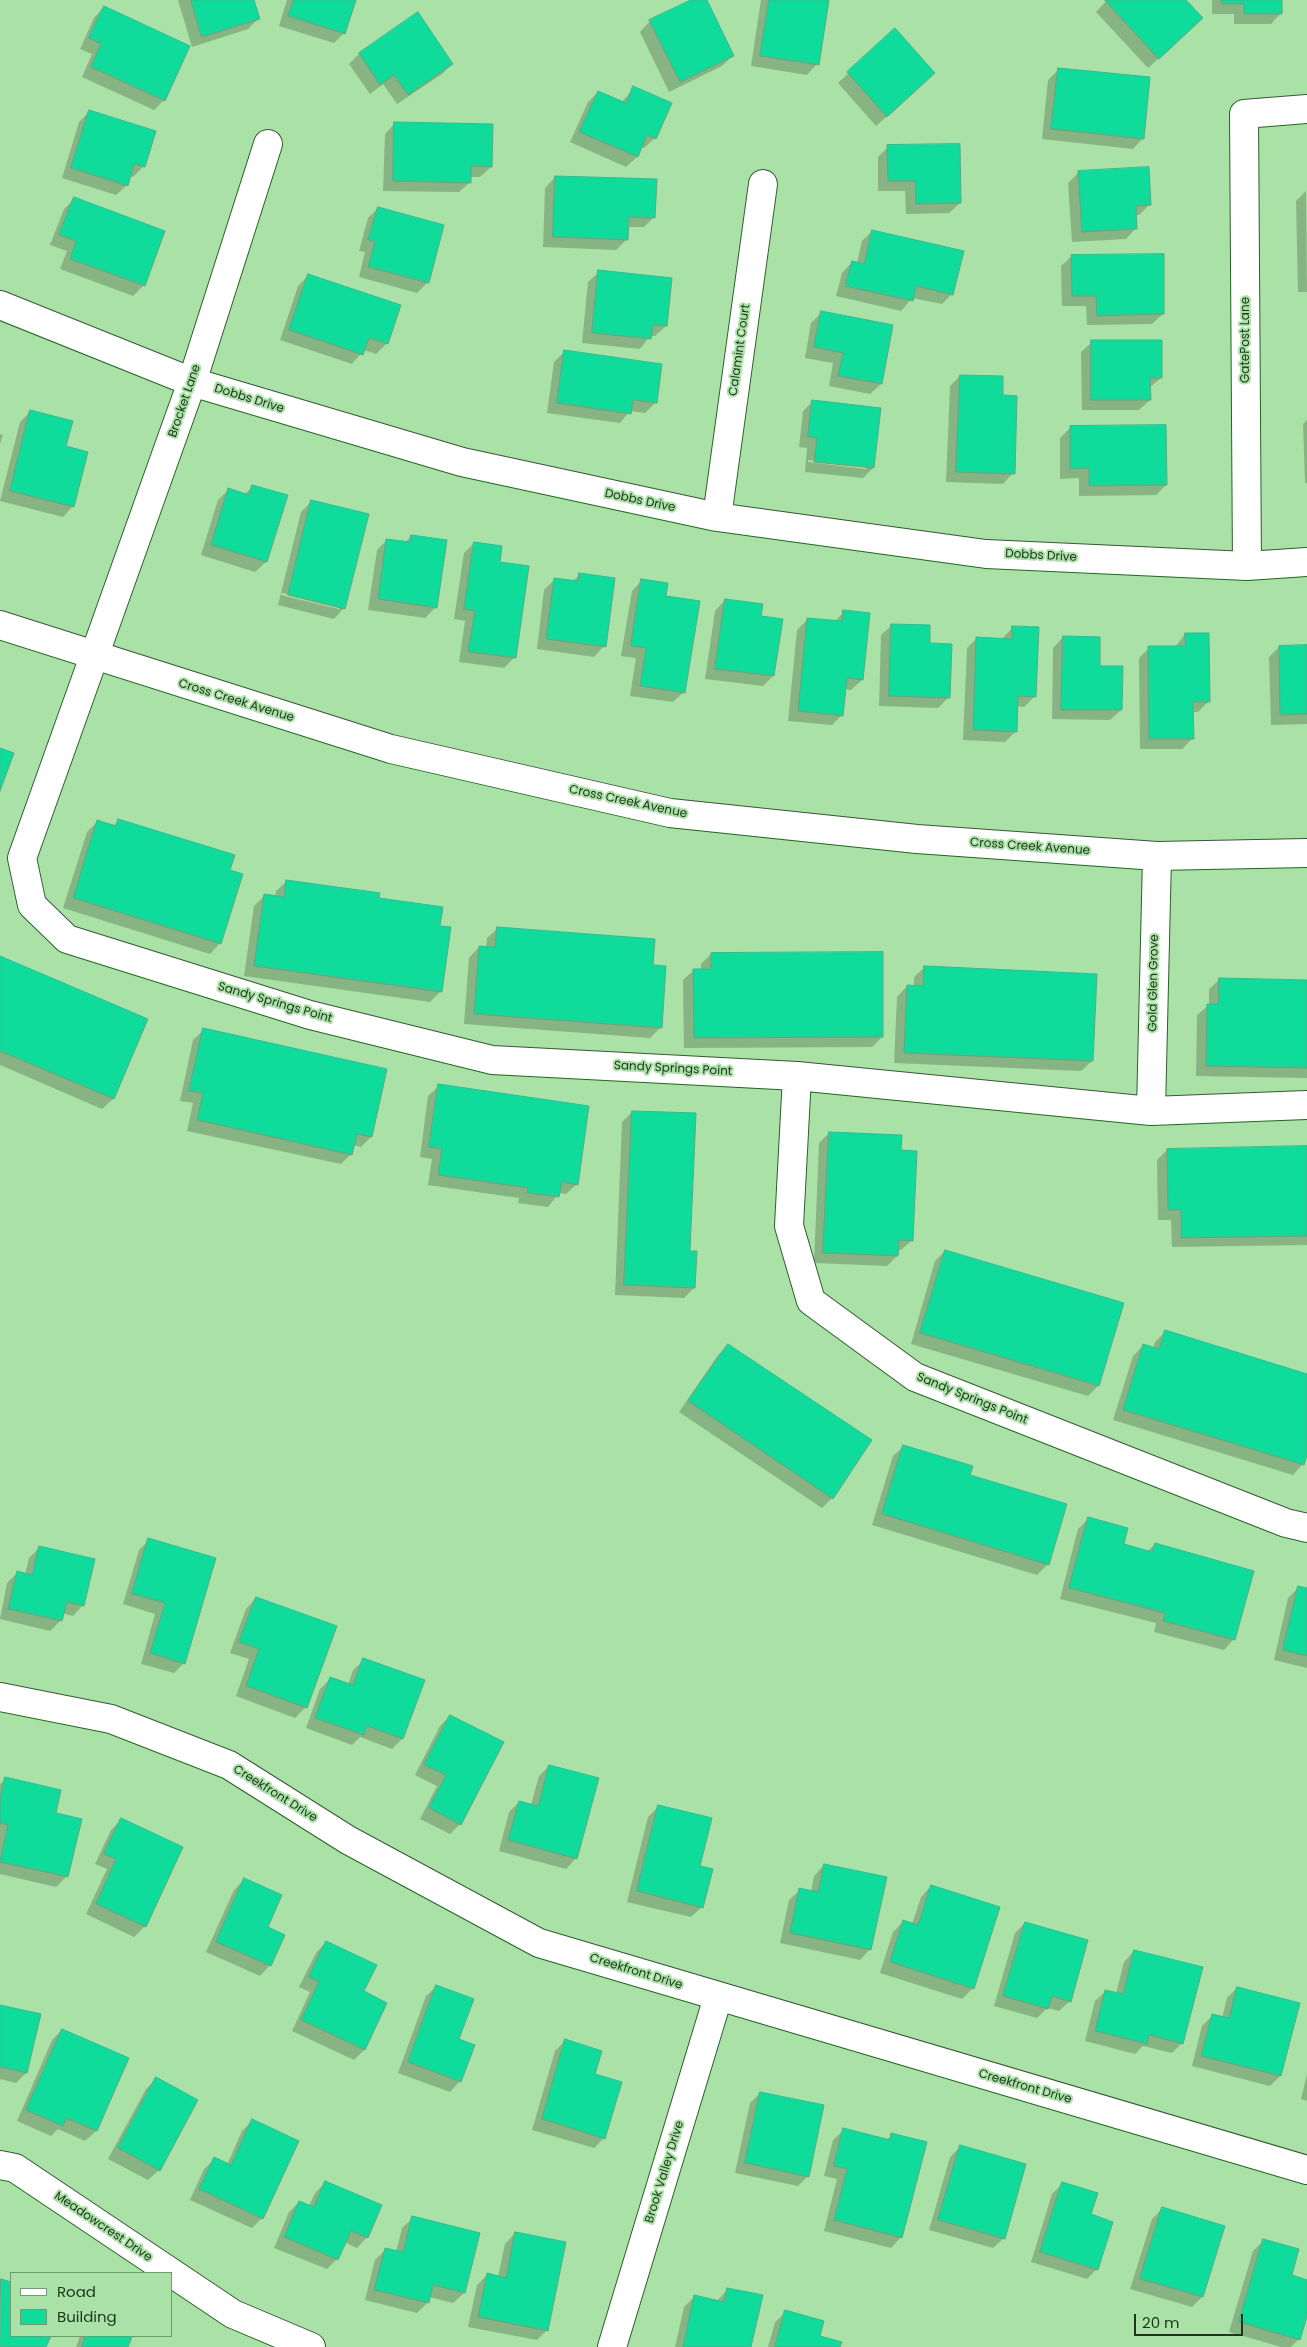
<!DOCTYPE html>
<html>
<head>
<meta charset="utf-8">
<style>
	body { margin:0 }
	#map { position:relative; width:1307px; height:2347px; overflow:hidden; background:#aae1a6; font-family:Poppins,sans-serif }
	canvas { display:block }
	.legend { position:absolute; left:10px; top:2272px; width:162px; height:65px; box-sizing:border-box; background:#aae1a6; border:1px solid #729c6f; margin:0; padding:6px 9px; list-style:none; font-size:15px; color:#1e341d }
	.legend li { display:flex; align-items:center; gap:10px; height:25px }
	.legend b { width:25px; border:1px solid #729c6f }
	.scale { position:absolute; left:1134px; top:2314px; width:109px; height:22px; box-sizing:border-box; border:2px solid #1e341d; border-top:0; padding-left:6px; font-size:15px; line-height:18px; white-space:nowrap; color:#1e341d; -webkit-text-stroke:4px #aae1a6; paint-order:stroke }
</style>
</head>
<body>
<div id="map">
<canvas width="1307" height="2347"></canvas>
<ul class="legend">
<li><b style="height:6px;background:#fff"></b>Road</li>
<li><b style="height:14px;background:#0fdb9a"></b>Building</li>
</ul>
<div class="scale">20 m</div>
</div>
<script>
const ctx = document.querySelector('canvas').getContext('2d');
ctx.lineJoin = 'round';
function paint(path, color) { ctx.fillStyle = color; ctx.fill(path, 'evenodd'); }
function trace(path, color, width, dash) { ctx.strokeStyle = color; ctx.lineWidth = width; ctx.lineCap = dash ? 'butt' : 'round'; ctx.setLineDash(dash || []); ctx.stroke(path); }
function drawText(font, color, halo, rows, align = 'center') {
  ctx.font = font + ' Poppins,sans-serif'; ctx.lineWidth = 4; ctx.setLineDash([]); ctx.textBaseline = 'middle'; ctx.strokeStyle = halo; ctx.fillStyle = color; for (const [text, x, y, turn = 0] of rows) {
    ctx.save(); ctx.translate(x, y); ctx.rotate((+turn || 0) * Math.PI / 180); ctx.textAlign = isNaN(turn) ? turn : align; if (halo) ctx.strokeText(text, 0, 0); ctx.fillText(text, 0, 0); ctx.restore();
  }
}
const shadow = new Path2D(`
	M178,0H253L258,19L248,29L192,47Z
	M287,0H355L344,33L334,43L279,26Z
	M694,0H705L732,56L722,66L669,92L640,32L650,21Z
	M761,0H828L817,64L807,75L751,66Z
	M1107,0H1184L1191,29L1148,68L1096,12Z
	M1212,0H1281V13L1271,24H1234V14H1212Z
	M104,7L164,100L154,110L82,77L92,54L80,49L94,18Z
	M895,30L924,83L876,126L838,83Z
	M359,54L452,64L442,74L397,104L383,84L370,94L349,64Z
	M1058,70L1143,138L1133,149L1042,139L1048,80Z
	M634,88L655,138L644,148L641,147L637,157L626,167L570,142L588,102L598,92L621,103Z
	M89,112L144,166L133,177L129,176L127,185L116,195L62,178L79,122Z
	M395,123L491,167L480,177H470V182L459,192L383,191L385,134Z
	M888,147L960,203L949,213L906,214L905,191H878V157Z
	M1079,172L1150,204L1139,215H1135L1136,228L1126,239L1072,242L1068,183Z
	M555,177L654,217L644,227H627V239L616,250L543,247L545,188Z
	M1306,191L1307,292H1298L1296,201Z
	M74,199L144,285L133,296L60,269L67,251L50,245L64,209Z
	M378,208L428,282L417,293L359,277L365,252L359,251L368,218Z
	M872,231L952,294L942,304L912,298L901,311L836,296L842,273L852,262L857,263L862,241Z
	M1072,256L1163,314L1152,324L1087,325L1086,306H1062L1061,266Z
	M599,272L666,326L655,336H650L640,349L582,343L588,282Z
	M308,276L387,343L376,354L364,350L352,364L280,340L298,286Z
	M821,313L881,384L870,394L829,386L833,363L805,358L811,323Z
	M1092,342L1161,378L1149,388L1150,400L1139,410H1082L1081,352Z
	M565,351L661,365L655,403L645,413L630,411L620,423L547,413L554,362Z
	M960,376L1002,396L1013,473L1003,484L946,482L950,386Z
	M813,401L873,468L863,478L805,472L807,448L799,447L803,411ZM808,460L866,466V469L808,462Z
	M31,411L64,447L73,506L63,517L0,501L20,422Z
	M1307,420V483H1305L1303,424Z
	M1070,428L1166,485L1156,495L1079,496V478L1060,479V438Z
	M0,434L3,435L0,444Z
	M253,486L266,562L255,572L201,555L218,500L228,490L244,495Z
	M311,502L344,608L334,619L278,605L301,512ZM282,593L339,606V609L281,595Z
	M411,536L436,607L425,618L368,610L377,550L387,540L405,543Z
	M474,543L499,563L528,567L514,658L504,668L459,662L465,621L454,619L464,553Z
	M580,574L604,646L594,657L537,649L544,590L555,579L573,581Z
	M642,580L684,692L673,702L630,696L636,658L621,656L632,591Z
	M725,600L760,617L781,620L773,676L763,686L705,679L715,611Z
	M844,612L862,680L851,690L845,689L842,715L832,725L788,721L797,630L808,619L834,622Z
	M892,625L929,645L948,698L938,708L879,706L881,635Z
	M1013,627L1035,696L1024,707L1017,706L1016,731L1005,742L963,740L967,648L977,638L1002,639Z
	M1185,634L1208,702L1198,712H1192V739L1182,749H1140L1139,658L1149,648L1175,647Z
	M1063,637L1099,668L1121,710L1110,720L1052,719L1053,648Z
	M1307,646V724L1271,725L1269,657L1279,647Z
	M119,820L229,871L220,943L210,954L63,908L87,832L97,822L113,826Z
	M287,881L378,900L439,927L440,992L430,1002L244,976L254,906L264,896L275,897L276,891Z
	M498,928L651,966L660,1028L650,1038L464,1024L469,958L479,947L486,948L487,938Z
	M711,954L882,1037L872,1047L684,1048L683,980L694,970H701V964Z
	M0,957L147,1020L113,1099L102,1109L0,1065Z
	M925,967L1092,1061L1081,1071L894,1063L897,997L907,986L914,987V977Z
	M1220,979L1307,981V1078L1196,1076L1197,1015L1209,1005V989Z
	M204,1030L371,1137L361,1147L353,1145L351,1154L341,1164L187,1131L193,1103L180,1101L193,1040Z
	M439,1086L577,1184L566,1194L559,1193L548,1207L518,1203L519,1198L428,1185L432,1159L420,1157L428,1096Z
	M632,1112L689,1252L694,1288L684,1298L615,1295L622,1122Z
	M829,1133L899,1152L912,1240L901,1250H897V1256L887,1266L814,1263L819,1143Z
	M1307,1148V1245L1172,1247L1171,1220H1158L1157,1160L1167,1150Z
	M945,1251L1098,1386L1088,1396L911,1344L935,1261Z
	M1165,1332L1307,1376V1451L1303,1464L1293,1475L1113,1420L1133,1356L1143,1346L1153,1348L1155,1342Z
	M728,1345L832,1498L822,1508L679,1412L718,1355Z
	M904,1446L968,1476L1066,1505L1047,1565L1037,1575L872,1525L893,1456Z
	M1088,1519L1122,1545L1147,1552L1155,1544L1234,1639L1224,1650L1154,1632L1156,1623L1060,1599L1078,1529Z
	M149,1540L184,1663L174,1673L141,1664L155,1614L123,1604L139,1550Z
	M39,1548L83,1605L73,1616L62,1613L61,1620L50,1631L0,1619L7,1583L17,1573L25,1575L29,1558Z
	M1299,1587L1307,1589V1668L1274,1660L1288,1598Z
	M256,1598L306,1707L295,1718L236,1696L249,1659L230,1653L246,1609Z
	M364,1660L423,1681L402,1739L392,1749L360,1737L352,1745L306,1728L320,1689L331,1678L348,1685L353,1670Z
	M450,1716L460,1824L450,1834L420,1819L437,1786L415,1775L440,1726Z
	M549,1766L576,1858L566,1869L499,1851L509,1812L519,1802L531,1805L539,1776Z
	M6,1779L55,1814L67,1876L56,1887L0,1874V1784Z
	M659,1806L699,1867L702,1907L691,1917L627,1902L648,1817Z
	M121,1820L145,1926L134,1937L86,1914L107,1869L95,1864L111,1830Z
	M824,1865L870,1949L860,1960L780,1943L789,1900L800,1890L811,1892L814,1876Z
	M244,1880L266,1928L270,1965L260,1976L206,1952L234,1890Z
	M931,1886L973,1988L962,1999L880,1973L893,1932L903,1922L912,1924L921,1897Z
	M1025,1923L1070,2001L1059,2011L1047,2008L1037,2018L994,2006L1015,1933Z
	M326,1942L362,1992L364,2050L354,2060L292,2031L310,1992L299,1987L316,1953Z
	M1134,1951L1182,2043L1172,2053L1143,2046L1135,2054L1085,2041L1095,2001L1106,1991L1116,1994L1124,1962Z
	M437,1986L457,2040L460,2081L450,2092L398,2073L426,1996Z
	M1237,1988L1280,2076L1270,2086L1192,2066L1202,2026L1212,2016L1222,2018L1227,1998Z
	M0,2006L26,2073L16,2083L0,2079Z
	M62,2030L128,2059L96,2131L85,2141L58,2129L51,2136L17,2121L52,2040Z
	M565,2041L594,2075L604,2138L594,2148L532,2130L555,2051Z
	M1307,2074V2101L1301,2099Z
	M156,2079L159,2170L148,2180L108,2159L146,2089Z
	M760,2093L808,2176L798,2186L735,2173L750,2103Z
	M252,2121L262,2218L252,2228L190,2200L204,2169L215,2159L227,2165L242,2131Z
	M844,2130L886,2140L892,2135L901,2237L891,2248L824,2231L837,2179L824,2176L833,2140Z
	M960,2147L1004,2238L993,2248L929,2230L950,2157Z
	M325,2183L367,2237L357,2248L344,2242L337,2259L327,2269L274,2248L289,2212L299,2202L309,2206L315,2193Z
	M1063,2183L1097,2269L1087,2279L1031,2262L1052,2194Z
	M1162,2209L1223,2227L1202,2297L1192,2307L1130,2289L1152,2219Z
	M413,2218L464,2293L453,2303L429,2297L428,2302L417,2313L365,2300L375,2260L385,2250L396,2252L402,2228Z
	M515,2233L547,2330L537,2340L468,2327L477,2285L487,2275L498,2277L505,2244Z
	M1263,2241L1290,2276L1307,2281V2312L1299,2339L1291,2347H1281L1229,2332L1253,2251Z
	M2,2280L11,2284V2336H49L45,2347H0Z
	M728,2289L750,2347H675L684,2307L695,2296L717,2301Z
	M786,2312L818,2337L839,2347H768L775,2322Z
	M80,2336H124L130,2338L127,2347H76Z`);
const building = new Path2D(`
	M191,0H254L260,19L202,37Z
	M294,0H356L345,34L288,16Z
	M691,0H707L734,56L680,82L649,20Z
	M769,0H829L819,65L760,56Z
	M1105,0H1186L1203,18L1159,59Z
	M1222,0H1282V14H1244V4H1222Z
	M104,6L190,46L165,101L91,67L101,44L89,38Z
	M418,12L453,64L408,95L394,75L380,85L359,53Z
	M895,28L935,73L887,117L847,72Z
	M1058,68L1150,77L1144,139L1051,129Z
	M633,86L672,103L656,139L647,135L638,157L579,132L598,91L626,103Z
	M89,110L156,131L145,167L134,164L128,186L71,168Z
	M394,122L493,124L492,167L471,166V183L393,181Z
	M960,144L961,203L916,204L915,181H888L887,145Z
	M1149,167L1151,205L1136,206L1137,229L1082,232L1078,171Z
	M555,176L657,179L655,218L629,217L628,240L553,237Z
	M74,197L165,231L145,286L70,259L76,241L59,235Z
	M378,207L444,225L429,283L368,267L375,242L368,240Z
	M872,230L964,251L953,295L916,286L913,301L845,286L852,261L864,264Z
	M1164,254V314L1097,316L1096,296H1072L1071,255Z
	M598,270L672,278L667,326L653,325L651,339L592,333Z
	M308,274L401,305L388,344L369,338L363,355L289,330Z
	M821,311L893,325L882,384L838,376L843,353L814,347Z
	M1091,340H1162V378H1150L1151,400H1091Z
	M564,350L662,364L657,403L633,400L631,414L557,403Z
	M960,375L1003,376V395L1017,396L1015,474L956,472Z
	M812,400L881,408L874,468L814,462L817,438L808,437Z
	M30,410L73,421L66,446L88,452L74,507L10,491Z
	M1166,425L1167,485L1089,486V468L1070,469V426Z
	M252,485L288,495L267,562L211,545L228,488L249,495Z
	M311,500L369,514L345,609L288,595Z
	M411,535L447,540L437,608L378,599L386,539L410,542Z
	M474,542L502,546L500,562L529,566L516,658L468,652L475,611L464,609Z
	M579,573L615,578L606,647L546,639L554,578L578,581Z
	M641,579L668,583L666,596L700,601L685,693L640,686L646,648L631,646Z
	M725,599L763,604L761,616L783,619L774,676L715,669Z
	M843,610L870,613L863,680L847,678L843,716L798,711L807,618L842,621Z
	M891,624L930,625V643L952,644L950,698L889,696Z
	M1012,626L1039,627L1036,697L1018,696L1017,732L973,730L976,637L1012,639Z
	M1185,633H1209L1210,702H1193L1194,739H1149L1148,646H1185Z
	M1063,636L1100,637V666H1123L1122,710H1061Z
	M1307,645V714L1280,715L1279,646Z
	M0,748L14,753L0,791Z
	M118,819L235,855L230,870L243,874L221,944L73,898L97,820L116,826Z
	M286,880L380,893L379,898L443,907L440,926L451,927L442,992L254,966L264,894L284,897Z
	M497,927L655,939L653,965L666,966L662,1028L474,1014L479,946L495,947Z
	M883,952V1037L694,1038L693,969H711V953Z
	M0,956L148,1019L114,1099L0,1051Z
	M924,966L1097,974L1093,1061L904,1053L907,985L923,986Z
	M1219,978L1307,980V1068L1206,1066L1207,1004H1218Z
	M203,1028L387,1069L372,1137L357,1134L352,1155L197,1120L203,1093L189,1091Z
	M438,1084L589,1106L578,1185L562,1182L559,1197L527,1193L528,1188L438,1175L442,1149L429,1147Z
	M632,1111L696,1113L690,1251H697L695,1288L624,1285Z
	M829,1132L902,1135L901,1150L917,1151L913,1241L899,1240L898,1256L823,1253Z
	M1307,1146V1236L1181,1238V1210H1168L1167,1149Z
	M945,1250L1124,1303L1099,1386L920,1333Z
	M1165,1330L1307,1374V1455L1304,1465L1123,1410L1143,1344L1159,1349Z
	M728,1344L872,1440L833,1499L688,1401Z
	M903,1445L973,1466L970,1475L1067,1504L1049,1565L882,1514Z
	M1088,1517L1128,1528L1124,1544L1152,1552L1155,1543L1254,1571L1235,1640L1163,1621L1165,1613L1069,1588Z
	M148,1538L216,1558L185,1664L150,1653L165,1603L132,1594Z
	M39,1546L95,1559L84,1606L67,1602L62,1621L8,1609L17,1571L32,1575Z
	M1298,1586L1307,1588V1656L1283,1650Z
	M256,1597L337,1626L307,1708L246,1686L259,1649L239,1642Z
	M363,1658L425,1680L403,1739L367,1726L364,1735L315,1718L330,1677L353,1685Z
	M450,1715L504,1742L461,1825L429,1808L446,1775L424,1765Z
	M549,1765L599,1778L577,1859L508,1840L519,1801L538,1806Z
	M5,1777L61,1790L56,1813L82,1819L68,1877L0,1862L8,1825L0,1823V1800Z
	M658,1805L712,1818L700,1866L713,1869L703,1908L637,1891Z
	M121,1818L183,1847L146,1927L96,1904L116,1859L104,1854Z
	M824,1864L887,1877L871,1950L790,1933L799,1888L818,1892Z
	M244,1878L282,1895L268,1927L285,1935L271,1966L216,1942Z
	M931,1885L1000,1907L974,1989L890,1962L903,1920L918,1925Z
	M1025,1922L1088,1940L1071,2002L1052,1996L1048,2009L1003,1996Z
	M326,1941L377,1965L364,1991L387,2003L365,2050L301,2020L319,1982L309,1977Z
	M1134,1950L1203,1967L1183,2044L1149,2035L1147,2044L1095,2031L1105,1990L1123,1994Z
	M436,1985L474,1999L459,2039L475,2045L461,2082L408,2062Z
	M1237,1987L1300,2003L1281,2076L1201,2056L1212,2014L1229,2018Z
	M0,2005L41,2014L27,2073L0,2067Z
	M62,2029L129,2058L97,2131L66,2118L63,2126L26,2110Z
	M565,2039L602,2051L595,2074L622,2082L605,2139L542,2119Z
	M156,2077L198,2100L160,2171L118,2148Z
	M760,2092L824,2105L809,2177L745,2163Z
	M252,2119L299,2141L263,2219L199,2189L214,2157L231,2165Z
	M843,2128L890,2140L891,2133L927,2142L902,2238L834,2220L847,2169L834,2166Z
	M960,2145L1026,2164L1005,2239L938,2220Z
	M325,2181L382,2205L368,2238L351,2231L338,2260L284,2237L299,2201L314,2207Z
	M1062,2182L1098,2193L1091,2214L1113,2222L1098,2270L1040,2252Z
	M1162,2207L1225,2226L1203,2297L1140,2279Z
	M412,2216L480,2233L465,2293L433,2285L429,2303L374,2290L385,2248L403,2252Z
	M515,2232L566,2242L548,2331L478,2317L487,2273L506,2278Z
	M1263,2239L1299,2249L1292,2275L1307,2280V2316L1300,2340L1239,2322Z
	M1,2279L11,2282V2336H51L46,2347H0Z
	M727,2288L763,2295L751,2347H683L694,2295L724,2302Z
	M785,2310L824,2321L820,2336L842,2342L840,2347H775Z
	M86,2336H128L132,2337L128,2347H82Z`);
const minor = new Path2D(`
	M268,144L192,382L22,858L32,905L67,939L310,1015L492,1060L797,1076L1151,1111L1307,1105
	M0,305L192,382L462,462L717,517L986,554L1247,566L1307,562
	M717,517L763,184
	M1247,566L1244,114L1307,109
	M0,625L391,749L670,813L917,839L1157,856L1307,853
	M797,1076L789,1226L811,1301L915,1377L1286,1523L1307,1528
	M1151,1111L1157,856
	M0,1697L111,1719L229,1765L348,1840L539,1943L1307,2170
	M0,2165L15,2168L233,2314L311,2347
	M612,2347L718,1997`);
const streetNames = [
	["GatePost Lane",1246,340,-90],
	["Calamint Court",740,350,-82],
	["Dobbs Drive",249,399,17],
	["Brocket Lane",185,401,-71],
	["Dobbs Drive",640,501,12],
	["Dobbs Drive",1041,556,3],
	["Cross Creek Avenue",236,701,17],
	["Cross Creek Avenue",628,802,12],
	["Cross Creek Avenue",1030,847,4],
	["Gold Glen Grove",1154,983,-89],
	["Sandy Springs Point",275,1003,16],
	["Sandy Springs Point",673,1069,3],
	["Sandy Springs Point",972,1399,22],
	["Creekfront Drive",275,1794,32],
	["Creekfront Drive",636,1972,17],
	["Creekfront Drive",1025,2087,16],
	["Brook Valley Drive",665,2172,-73],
	["Meadowcrest Drive",103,2227,34]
];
paint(shadow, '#0003');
paint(building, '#0fdb9a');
trace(building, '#58aa86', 1);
trace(minor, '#2d5f2b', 30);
trace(minor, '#fff', 28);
drawText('12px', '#1e341d', '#aae1a6', streetNames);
</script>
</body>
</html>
